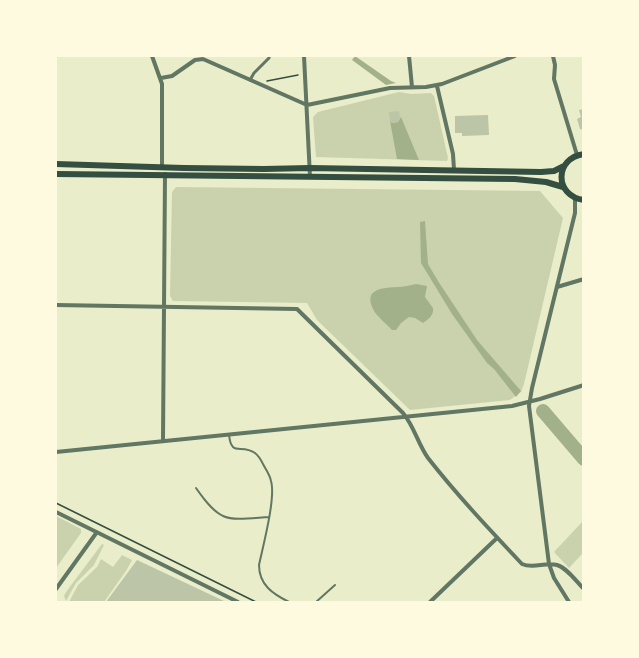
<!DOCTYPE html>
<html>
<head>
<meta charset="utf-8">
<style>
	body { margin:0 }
	#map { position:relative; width:639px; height:658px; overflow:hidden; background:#e9edc9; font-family:"Sofia Sans Condensed",sans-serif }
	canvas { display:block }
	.frame { position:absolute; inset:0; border:57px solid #fefae0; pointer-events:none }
</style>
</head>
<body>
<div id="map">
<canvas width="639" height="658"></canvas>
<div class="frame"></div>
</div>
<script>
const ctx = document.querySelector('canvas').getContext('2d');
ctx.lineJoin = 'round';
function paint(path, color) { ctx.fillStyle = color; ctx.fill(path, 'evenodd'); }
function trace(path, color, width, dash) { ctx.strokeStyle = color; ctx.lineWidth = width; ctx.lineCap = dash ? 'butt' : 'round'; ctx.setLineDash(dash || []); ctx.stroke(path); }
const green = new Path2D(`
	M399,92L412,94L431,93L434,96L448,158L447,161L316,157L313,117L318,112Z
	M176,187L540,191L563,218L524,384L521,392L510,400L410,410L317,320L307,303L173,301L170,296L172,192Z
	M56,516L81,529V533L56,568Z
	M583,521V553L569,568L554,552Z
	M102,544L104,545L94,565L76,583L66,601L64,596L66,592Z
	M122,555L132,560L126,571L104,602H69L78,585L97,567L101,559L113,567Z`);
const water = new Path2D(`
	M355,56L391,81L396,83L386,85L352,60Z
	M401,117L419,160L397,159L390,121L392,123L398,122Z
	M425,221L428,264L438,281L477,340L521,391L516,397L494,369L487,363L452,314L421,263L420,222Z
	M416,284L427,286L425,297L433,308C434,315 429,319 423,323L415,318L409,317L401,323L396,330H392C386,323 377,317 373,309C363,288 384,288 397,287C404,287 410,285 416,284Z`);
const river = new Path2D(`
	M543,411L584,459`);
const building = new Path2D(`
	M584,109V130L580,129L577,119L581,117L579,110Z
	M399,111L400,118L398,122L392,123L390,121L389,112Z
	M488,115L489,135L462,136V133H455V116Z
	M137,560L226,602H106Z`);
const path = new Path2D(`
	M267,81L298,75
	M56,503L256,602`);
const service = new Path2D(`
	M229,434C231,458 241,443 255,453C259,456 261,460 263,464C266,470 270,475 271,481C276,498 263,546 259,565C259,585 273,594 289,602
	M196,488C221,524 227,520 269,517
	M316,602L335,585`);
const pedestrian = new Path2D(`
	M250,80L254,73L269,58V56`);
const minor = new Path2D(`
	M152,56L162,84V167
	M304,56L310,177
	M409,56L412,87
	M553,56L555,65L554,79L577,155
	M161,78L172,76L195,60L203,59L307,105L390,88L426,87L442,84L515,56
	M437,86L453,154L454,170
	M557,287L584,279
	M56,305L297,309L403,413C414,426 418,444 428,458C457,495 489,529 522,564C533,569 545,562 557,565C567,568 576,581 584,589
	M163,440L165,174
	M56,452L512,406L540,399L584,385
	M56,512L238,602
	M56,589L97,532
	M430,602L497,538
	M569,602L554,578L549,564L529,406L532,388L575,213V198`);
const secondary = new Path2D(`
	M584,154C554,158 554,196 584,200
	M56,164L184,168L264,169L310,168L541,172L554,171L564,166
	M56,174L515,179L546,182L563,187`);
paint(green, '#cad2ad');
paint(water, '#a3b18a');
trace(river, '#a3b18a', 14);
paint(building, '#bcc5a7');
trace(path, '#344e41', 1.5);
trace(service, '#617663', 2);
trace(pedestrian, '#617663', 3);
trace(minor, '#617663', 4);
trace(secondary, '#344e41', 6);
</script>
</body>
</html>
